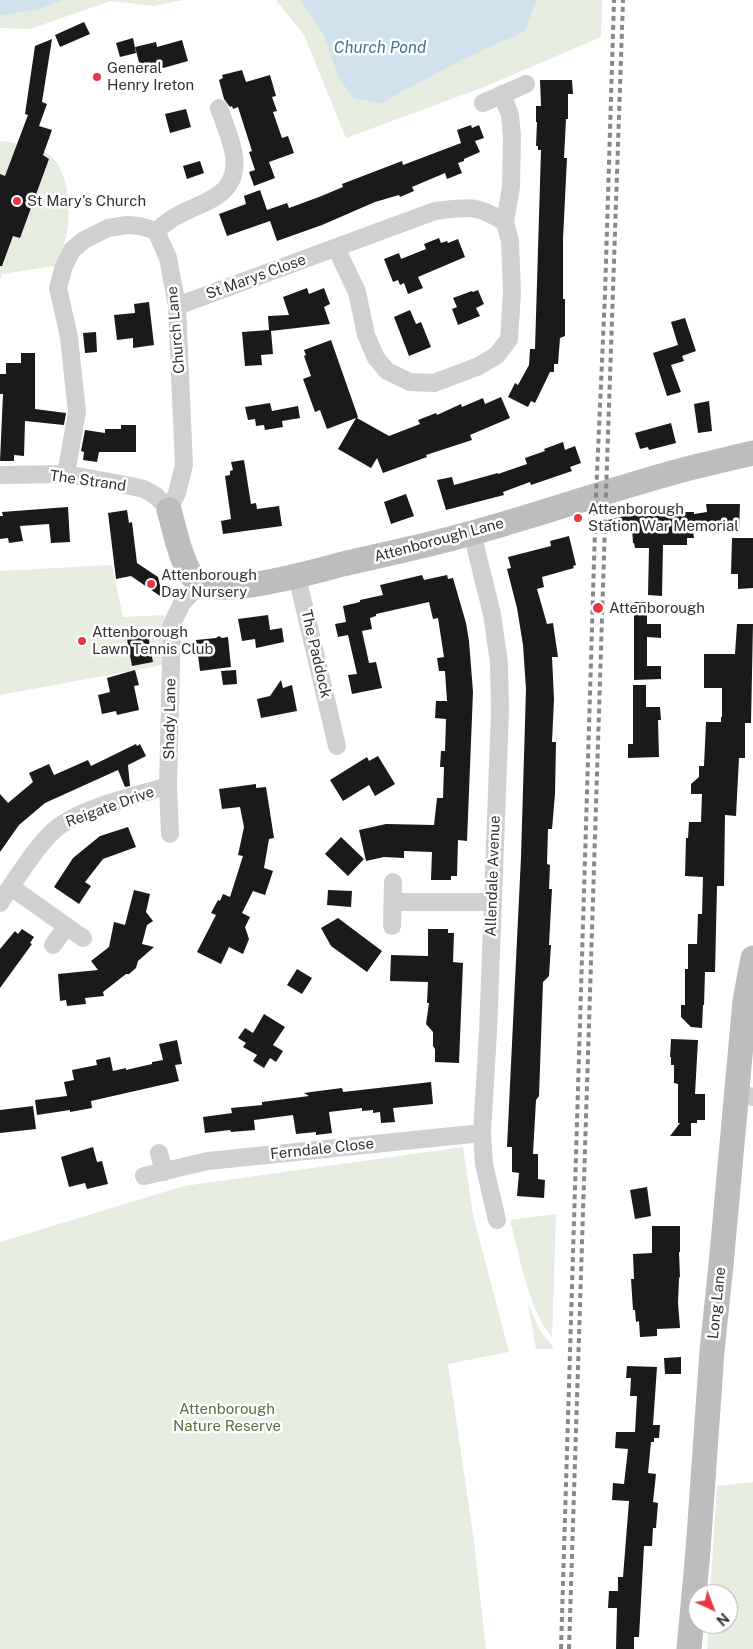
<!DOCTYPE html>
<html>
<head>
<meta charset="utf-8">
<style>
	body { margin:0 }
	#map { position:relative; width:753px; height:1649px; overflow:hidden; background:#fff; font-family:"Public Sans",sans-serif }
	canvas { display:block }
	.north { position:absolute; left:688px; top:1584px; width:50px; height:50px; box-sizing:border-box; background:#fff; border:1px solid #adadad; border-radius:50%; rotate:137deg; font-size:14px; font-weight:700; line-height:20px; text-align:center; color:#333 }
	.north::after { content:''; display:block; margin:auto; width:18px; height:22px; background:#e63946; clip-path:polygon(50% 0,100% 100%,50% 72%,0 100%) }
</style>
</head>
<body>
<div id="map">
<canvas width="753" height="1649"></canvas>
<div class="north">N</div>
</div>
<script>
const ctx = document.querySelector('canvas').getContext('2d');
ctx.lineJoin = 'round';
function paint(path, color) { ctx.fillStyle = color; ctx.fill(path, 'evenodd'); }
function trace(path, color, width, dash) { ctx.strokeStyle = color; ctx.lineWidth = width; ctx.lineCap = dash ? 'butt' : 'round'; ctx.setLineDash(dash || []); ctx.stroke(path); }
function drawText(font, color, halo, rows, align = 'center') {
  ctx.font = font + ' "Public Sans",sans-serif'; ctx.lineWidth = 5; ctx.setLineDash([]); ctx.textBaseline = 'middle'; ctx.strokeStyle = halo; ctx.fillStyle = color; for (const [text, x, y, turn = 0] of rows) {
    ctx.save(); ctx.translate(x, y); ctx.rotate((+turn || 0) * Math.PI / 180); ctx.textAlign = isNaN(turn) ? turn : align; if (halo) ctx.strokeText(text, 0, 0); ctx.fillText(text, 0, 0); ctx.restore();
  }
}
const green = new Path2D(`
	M0,0H183L154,6L111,1L30,29L0,28Z
	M276,0H602L601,37L484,87L346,138L304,35Z
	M0,141C13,142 41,148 51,156C69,172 72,215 66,237C64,247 58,257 55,266L2,274L0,280Z
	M112,565L123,617L164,615L163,665L0,695V571Z
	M463,1147L473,1215L509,1352L448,1364L474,1541L486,1649H0V1242L184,1186Z
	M556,1214L552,1337C528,1309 520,1256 510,1220Z
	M528,1304L540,1331L552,1345L553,1349H536Z
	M753,1482V1649H707L709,1624H728V1594H710L717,1486Z`);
const water = new Path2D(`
	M0,0H63L37,10L0,15Z
	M300,0H536V1L525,31L461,60L381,103L354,99L340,79L322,32Z`);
const building = new Path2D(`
	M84,22L90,34L60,47L55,35Z
	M133,38L136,53L120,57L116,43Z
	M52,39L42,102L47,104L39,126L52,130L43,155L49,159L20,238L13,236L2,266H0V174L5,176L28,115L25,114L35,46Z
	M182,40L188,61L142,74L135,47L156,42L157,47Z
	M242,70L246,82L270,75L276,96L272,97L277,111L273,112L282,138L288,136L294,153L269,162L275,178L254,186L249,172L255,170L249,152L252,151L238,107L233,109L232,106L230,107L224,99L219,80L223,78L222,75Z
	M540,80H572L573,94H568V119H566L564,158H567L563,239V299H565V336L560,338L558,364H554V372H550L535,403L531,401L528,407L508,397L515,383L518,385L529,365L530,349H535L541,150H538V146H536L537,122H536V106H541Z
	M186,109L191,127L170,133L165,114Z
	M471,125L472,128L479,125L484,138L475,141L480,152L464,159V161L458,163L462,173L447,179L445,173L412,187L414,191L400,197L399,195L375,202L322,225L277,241L270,221L227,236L219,214L246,204L244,196L260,190L267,210L287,203L289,208L319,197L343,187L342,184L402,161L403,165L461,143L457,130Z
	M200,161L204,173L187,179L183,166Z
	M439,238L441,243L447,241L448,243L458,239L465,257L418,277L423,288L408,294L404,283L400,285L398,280L393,282L384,259L399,253L401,259L426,249L424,244Z
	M307,288L309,294L324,288L330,304L324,307L330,324L271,331L273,354L261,355L262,365L245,366L242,332L269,330L268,316L289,315L283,297Z
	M478,290L484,304L476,308L480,316L458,325L452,309L457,307L453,298L472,291L473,292Z
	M149,302L154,345L133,348V338L117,340L114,315L135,313L134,304Z
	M410,310L416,324L421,322L431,347L409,356L394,317Z
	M685,318L696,351L682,356L684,361L671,365L681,392L667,396L653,353L678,345L671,322Z
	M96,332L97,352L85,353L83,333Z
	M331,340L358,417L357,418L389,436L420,424L418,420L436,413L437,415L461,404L462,407L483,398L485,404L501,397L510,418L470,435L472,440L426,455L427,457L383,473L377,458L371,468L338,449L356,418L327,429L320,410L315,412L303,379L311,376L304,356L306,355L304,350Z
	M21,353H35V409L66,413L64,425L25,421L24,456L14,455V461H0L3,394H0V374H6V363H21Z
	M709,401L712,431L698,433L694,404Z
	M270,403L272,411L298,406L300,418L282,421L283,427L265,430L264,425L256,426L255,419L248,420L245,407Z
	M671,423L676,443L649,450L648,447L640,449L635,433Z
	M121,425H136V452H99L97,462L83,460L84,452L81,451L85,430L105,433V429H121Z
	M563,442L565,450L575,446L581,463L570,467L572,471L531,485L530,482L503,492L504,495L446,510L437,480L452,477L454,485L498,473V474L527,464L525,458L545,451L544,449Z
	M244,460L251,504L256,503L257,509L279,506L282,526L223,534L221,521L231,519L225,476L230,475V471L233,470L231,462Z
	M406,494L414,516L391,524L384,502Z
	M706,504H740L739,533L693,532L694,538H687V545H663L662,596L648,595L649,548H635L634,543H633L632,527L602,532L600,522L624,516L623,512L647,506V516L680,515V512H694V514L707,512Z
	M68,507L70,542L51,543L49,524L20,526L23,541L9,543L8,538L0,539V516H3L2,512Z
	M127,510L129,523L132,522L137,563L158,577L163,598L131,576L116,579L108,513Z
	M569,536L576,565L573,566L574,568L542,577L544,587L537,589L547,624L553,623L558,657H552L554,699L552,742H556L555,794L552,829H548L547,864L550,865L549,889H552L549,945H551L549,976L543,982L539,1096L536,1100L533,1154H538V1179L545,1180L544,1198L517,1196L519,1173L512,1172V1147H507L521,857L526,689L523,645L517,608L507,569L511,568L508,557L551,546L550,541Z
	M732,538H753V588L738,589V574H731Z
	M422,575L424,580L447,575L448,579L453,578L466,623L469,641L473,692L467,841L458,840L457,876H451V880H431L432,852L404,851V858L384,857L366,861L359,830L386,824L434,825L437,798H443L444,767H440L441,751H445L446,719L435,718L436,701H447L445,671H439L437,658L444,657L438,618L433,619L429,602L376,614V616L370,618L372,629L362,631L369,663L376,662L382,688L352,694L348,675L357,674L348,635L338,637L335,624L346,622L343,606L360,602V600L383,595L380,585Z
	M634,602H647V624H661V638L647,637V666H661V679L634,680Z
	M268,615L270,630L282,628L284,642L256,648L255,639L242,641L238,619Z
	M737,624H753L751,723H745V758H739L736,816L725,815L724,886H717L715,972H705L704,1005H703L702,1028L691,1027L681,1017V1005H685V969H688V944H697L698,914H702L703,877L685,876L686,838H688L689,822H701L702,794H691V784L699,777V766H704L706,722H721V717H722V688H704V654H735Z
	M148,635L153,662L132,666L127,639Z
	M219,636L222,638L228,637L231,667L200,671L196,640L216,638Z
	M135,670L139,685L134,686L139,710L117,715L116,711L102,714L98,695L110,692L107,678Z
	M236,670L237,684L223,685L221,671Z
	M281,680L283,688L292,685L297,711L261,718L257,699L270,696Z
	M633,685H646V707H660L661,720H658L659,757L628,758V744H633Z
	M136,744L137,746L140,744L146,756L128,765L130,786L125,787L118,770L45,803L19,825L0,852V794L8,803L33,782L29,773L49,764L54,775L88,760L91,766Z
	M378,756L395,784L375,796L369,785L343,801L330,780L367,757L369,761Z
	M256,784V788L266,787L274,838L269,839L264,868L273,871L265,895L253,891L242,913L250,917L245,927L249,939L243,954L229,947L221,964L197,952L216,915L211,913L218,900L220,901L223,894L230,897L243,856L238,855L244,827L240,807L222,809L219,789Z
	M128,827L136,847L103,859L85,882L91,886L79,904L54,887L73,858L100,836Z
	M341,837L364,859L348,876L325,854Z
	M134,890L150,894L146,912L153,921L147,925L142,944L154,947L138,961L136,968L129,974H126L103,992L104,996L85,998L86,1004L67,1006L66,1000L60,1001L58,974L98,970L91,961L109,947L114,922L125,925Z
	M328,890L352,891L351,907L327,905Z
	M338,918L382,951L367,972L331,946L321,928Z
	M22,929L34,937L30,943L32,944L0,988V949L15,931L18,934Z
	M428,929H448V933H454L453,962L463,963L459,1063L435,1062V1049L433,1046V1032L426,1024L429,1003H427L428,982L390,981L391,955L428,956Z
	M297,969L312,978L302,994L287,985Z
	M264,1014L285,1027L273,1045L283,1051L276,1062L270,1058L264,1068L253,1061L257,1055L243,1047L246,1043L238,1038L245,1028L253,1033Z
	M671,1039L698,1040L695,1094H705V1120H697V1123H691V1136H670L680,1123H678V1084L674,1083V1065H671V1057H670Z
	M177,1040L182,1064L175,1065L179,1081L91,1101L92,1108L70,1112V1110L37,1115L35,1100L67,1096L64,1082L74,1080L72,1070L97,1065L96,1060L110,1057L113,1071L126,1068V1070L152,1064V1062L163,1060L159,1044Z
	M431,1082L433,1104L393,1108L395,1122L381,1123L380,1112L373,1113V1110L362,1111V1108L329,1112L332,1133L316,1135V1132L296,1134L293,1115L254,1120L255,1130L231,1132L230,1130L205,1133L203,1117L232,1113L231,1108L262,1105V1102L309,1096L304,1093L311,1092L342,1088L343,1092Z
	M33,1106L36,1129L0,1133V1110Z
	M93,1147L97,1162L102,1161L108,1184L87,1189L85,1183L69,1187L61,1157Z
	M647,1187L651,1216L635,1219L630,1190Z
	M652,1226H680V1252H679L680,1277L679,1278L678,1303L680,1328L657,1329V1336L640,1337L639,1321L636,1322L635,1310H633L631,1279H634L633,1254L652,1253Z
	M681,1357V1374H665L664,1358Z
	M627,1366L657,1367L653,1425H660L659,1438H654V1442H651L648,1473L656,1474L653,1502L658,1503L656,1528H653L652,1546H644L639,1637H634V1649H616L617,1608H608L609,1591H618V1577H623L629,1501L612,1500L613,1483L624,1484L628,1449L615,1448L616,1432H635L637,1396H630L631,1378H626Z`);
const street = new Path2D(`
	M483,103L526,84
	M156,231C162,226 168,221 175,217C202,201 239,198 234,156C232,140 224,123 219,108
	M336,248L357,292L366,335L376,358L387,371L410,382L434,383L479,366L497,355L509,339L512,293L510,241L505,222L511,187L512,137L510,115L502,94
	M177,306L435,211C469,207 475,204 505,222
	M66,474L77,412L69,337L58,288L64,266L72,250L84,240L108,228L127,225L140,226L156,231
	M0,475L66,474L126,485L144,489L156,496L169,510L177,493L184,465L177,306L168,258L156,231
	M472,533L492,614L499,663L500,711L488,1032L482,1133L484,1164L497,1220
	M297,576L337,746
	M170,834L168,786L172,624L182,603L200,584
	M11,887L83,938
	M393,902H492
	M0,903C14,882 41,838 61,825C89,806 135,796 168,786
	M392,926L393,882
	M53,945L66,927
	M736,1093L753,1097
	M159,1153L164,1172
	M144,1176L208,1161L482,1133`);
const secondary = new Path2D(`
	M169,510C175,529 182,576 202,584C228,596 313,572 343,564C386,554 430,545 472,533C545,513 617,487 690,468C711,463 732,458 753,453
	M689,1649L698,1551L712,1351L721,1265L745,1001L753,958`);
const rail = new Path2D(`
	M561,1649L596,496L605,294L614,0
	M569,1649L606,493L623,0`);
const markers = [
	[97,77,5,"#e63946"],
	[17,201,5,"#e63946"],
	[578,518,5,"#e63946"],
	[151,584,5,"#e63946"],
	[598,608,6,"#e63946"],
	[82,641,5,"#e63946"]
];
const poiNames = [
	["General",107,68],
	["Henry Ireton",107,85],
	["St Mary's Church",27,201],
	["Attenborough",588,509],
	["Station War Memorial",588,526],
	["Attenborough",161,575],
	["Day Nursery",161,592],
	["Attenborough",609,608],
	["Attenborough",92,632],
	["Lawn Tennis Club",92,649]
];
const streetNames = [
	["St Marys Close",256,277,-20],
	["Church Lane",176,330,-95],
	["The Strand",88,481,8],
	["Attenborough Lane",439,540,-15],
	["The Paddock",316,654,77],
	["Shady Lane",170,719,-89],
	["Reigate Drive",110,807,-20],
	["Allendale Avenue",493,876,-88],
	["Ferndale Close",322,1149,-6],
	["Long Lane",717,1303,-84]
];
const parkNames = [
	["Attenborough",227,1409],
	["Nature Reserve",227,1426]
];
const waterNames = [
	["Church Pond",380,48]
];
paint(green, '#e6ecdf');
paint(water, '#cfe2ee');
paint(building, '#1a1a1a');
trace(street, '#d0d0d0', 18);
trace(secondary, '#bdbdbd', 25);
trace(rail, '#888', 4, [5, 4]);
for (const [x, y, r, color] of markers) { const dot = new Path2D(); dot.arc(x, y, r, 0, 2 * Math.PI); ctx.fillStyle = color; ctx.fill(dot); trace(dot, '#fff', 2); }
drawText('15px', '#333', '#fff', poiNames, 'left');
drawText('15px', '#333', '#fff', streetNames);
drawText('15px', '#56703f', '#fff', parkNames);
drawText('italic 16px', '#3f7597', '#fff', waterNames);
</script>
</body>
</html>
